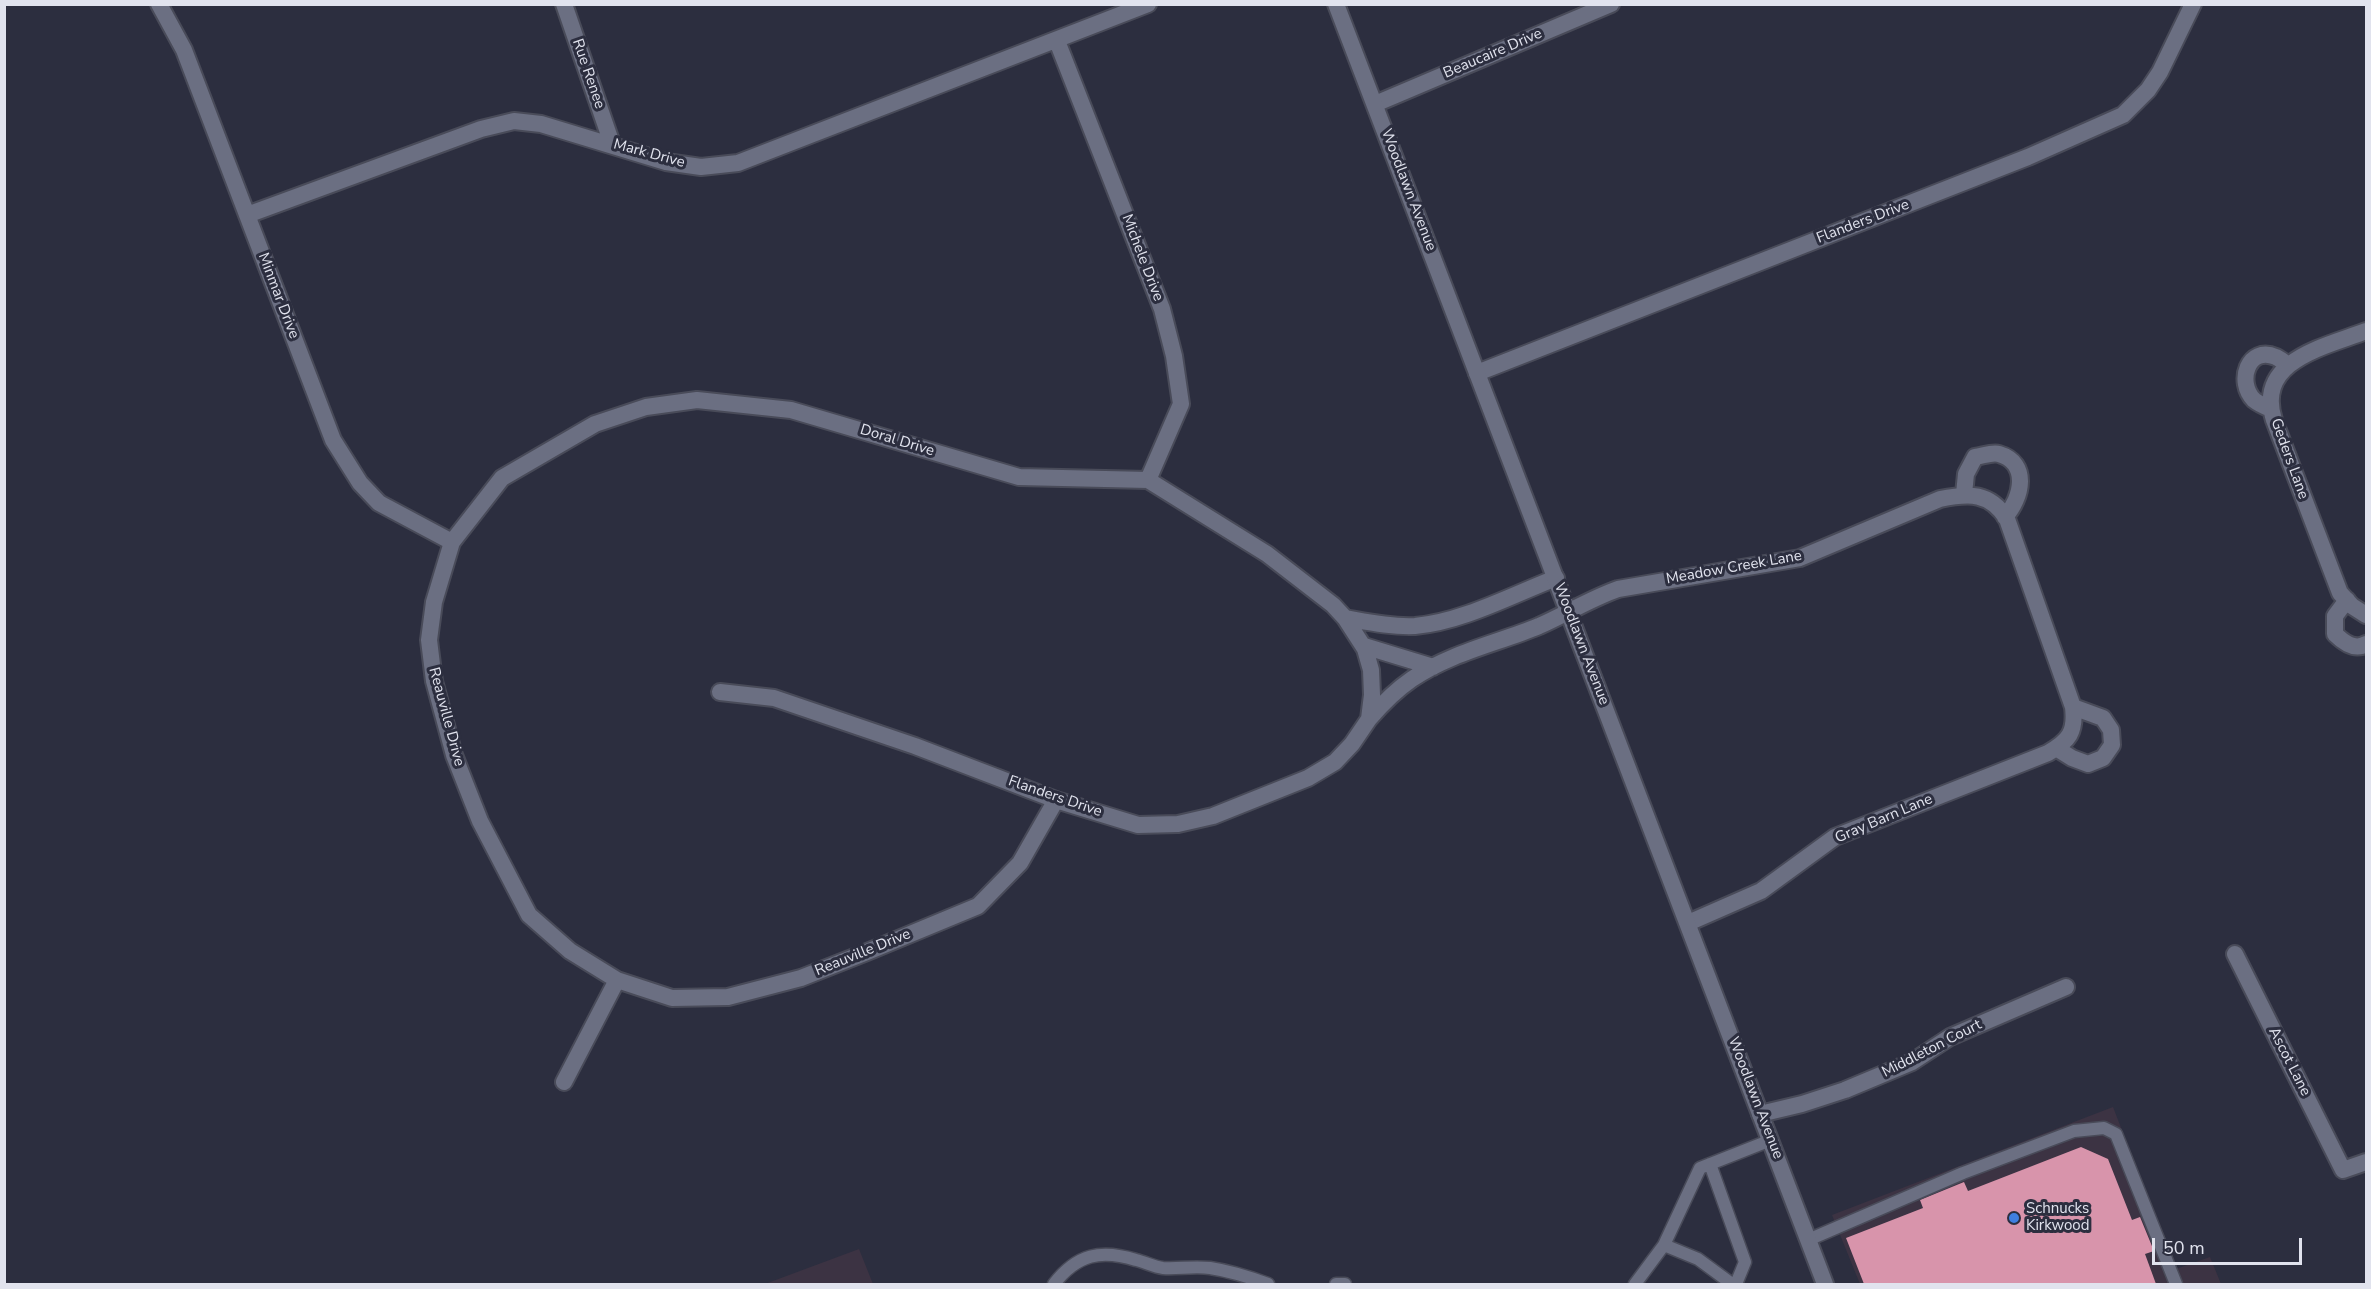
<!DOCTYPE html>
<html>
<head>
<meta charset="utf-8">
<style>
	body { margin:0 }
	#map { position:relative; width:2371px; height:1289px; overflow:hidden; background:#2c2e3f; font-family:"Nunito Sans",sans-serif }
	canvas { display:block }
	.frame { position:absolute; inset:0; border:6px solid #e1e3ee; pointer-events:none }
	.scale { position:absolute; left:2152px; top:1238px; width:150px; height:27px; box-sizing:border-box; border:3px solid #e1e3ee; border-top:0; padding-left:8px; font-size:18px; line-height:21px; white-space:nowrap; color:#e1e3ee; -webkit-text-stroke:4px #2c2e3f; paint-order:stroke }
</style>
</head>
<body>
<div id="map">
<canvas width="2371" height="1289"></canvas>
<div class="frame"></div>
<div class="scale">50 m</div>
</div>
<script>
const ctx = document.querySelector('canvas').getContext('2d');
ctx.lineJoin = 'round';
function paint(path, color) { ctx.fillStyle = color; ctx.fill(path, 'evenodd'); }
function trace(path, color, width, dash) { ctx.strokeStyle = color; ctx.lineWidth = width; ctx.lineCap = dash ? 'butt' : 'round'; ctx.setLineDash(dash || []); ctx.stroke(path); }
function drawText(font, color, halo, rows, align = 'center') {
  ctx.font = font + ' "Nunito Sans",sans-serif'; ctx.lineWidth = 6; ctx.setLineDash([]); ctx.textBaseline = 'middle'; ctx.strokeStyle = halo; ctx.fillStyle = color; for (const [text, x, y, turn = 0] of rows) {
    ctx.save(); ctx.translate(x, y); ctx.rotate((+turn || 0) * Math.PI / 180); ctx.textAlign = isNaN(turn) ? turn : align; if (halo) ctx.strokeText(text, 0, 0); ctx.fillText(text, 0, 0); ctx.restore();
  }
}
const commercial = new Path2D(`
	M2113,1107L2176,1269L2210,1257L2221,1284H1860L1832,1215Z
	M859,1249L873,1284H765Z`);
const building = new Path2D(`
	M2081,1147L2108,1159L2132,1220L2140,1217L2154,1251L2145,1254L2156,1284H1864L1846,1238L1923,1208L1920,1200L1964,1182L1968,1191Z`);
const service = new Path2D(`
	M1710,1164L1745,1262L1736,1284
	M1808,1240L1963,1173L2074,1131L2104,1128L2116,1134L2176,1284
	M1054,1284C1077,1254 1101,1249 1136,1260C1145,1262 1154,1267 1163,1268C1178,1269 1194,1266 1210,1268C1230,1271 1249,1277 1268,1284
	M1336,1284H1345
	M1635,1284L1664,1245
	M1732,1284L1698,1259L1664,1245L1700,1168L1771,1140`);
const minor = new Path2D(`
	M159,4L184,50L333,440L360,483L379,503L452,542
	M564,4L612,144
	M1057,41L1162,309L1174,356L1181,404L1148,480
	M1375,104L1611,4
	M247,215L481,129L514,121L541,124L666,162L701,167L738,163L1148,4
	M2366,331C2325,347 2255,360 2274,420L2340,593L2352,606L2366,615
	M1477,373L2028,157L2123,115L2148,90L2160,72L2193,4
	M2271,409C2266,407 2259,404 2254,400C2236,382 2248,345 2276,357C2280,359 2284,362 2288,365
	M1964,494L1966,474L1975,457C1983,456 1992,452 1999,454C2030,463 2022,498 2005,517
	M2347,600L2335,616V634C2343,642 2354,651 2366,644
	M1345,618C1368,622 1392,627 1415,626C1462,622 1512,595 1556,578
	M1364,646L1433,667
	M720,692L774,698L915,746L1056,800L1138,825L1178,824L1213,816L1308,778L1335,762L1352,744L1369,719L1372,695L1371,670L1365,649L1345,618L1333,605L1267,554L1148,480L1019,477L791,410L697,400L646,407L595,424L502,478L452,542L434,602L429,640L434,681L454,755L480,821L529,915L570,951L617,980L672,998L728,997L801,978L867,952L978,906L1020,863L1056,800
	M1369,719C1382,704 1396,690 1412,679C1450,653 1498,643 1539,626C1566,614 1590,599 1618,589L1800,558L1940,499C1969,493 1990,492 2007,519L2073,707C2076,732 2069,741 2048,753L1835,837L1761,891L1688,923
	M2056,748L2072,758L2088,764L2103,758L2112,745L2111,730L2103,718L2073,707
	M2235,954L2343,1170L2366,1162
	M564,1082L617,980
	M1760,1114L1802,1104L1845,1090L1912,1062L1950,1037L2066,987`);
const tertiary = new Path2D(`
	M1336,4L1825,1284`);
const markers = [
	[2014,1218,6,"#3f7fe0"]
];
const streetNames = [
	["Beaucaire Drive",1493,54,-23],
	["Rue Renee",588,74,71],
	["Mark Drive",649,154,15],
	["Woodlawn Avenue",1408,190,69],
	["Flanders Drive",1863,222,-21],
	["Michele Drive",1142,258,69],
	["Minmar Drive",278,296,69],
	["Doral Drive",897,441,17],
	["Geders Lane",2289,459,70],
	["Meadow Creek Lane",1734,568,-10],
	["Woodlawn Avenue",1581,644,69],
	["Reauville Drive",446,717,75],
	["Flanders Drive",1055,797,19],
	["Gray Barn Lane",1884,819,-23],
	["Reauville Drive",863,953,-22],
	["Middleton Court",1932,1049,-27],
	["Ascot Lane",2289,1062,63],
	["Woodlawn Avenue",1755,1098,69]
];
const poiNames = [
	["Schnucks",2026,1209],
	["Kirkwood",2026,1226]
];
paint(commercial, '#3c3343');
paint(building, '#d894ab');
trace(service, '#494b59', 15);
trace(minor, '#494b59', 20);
trace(tertiary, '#494b59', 20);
trace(service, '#6b6f82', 12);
trace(minor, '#6b6f82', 16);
trace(tertiary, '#6b6f82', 16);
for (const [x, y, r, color] of markers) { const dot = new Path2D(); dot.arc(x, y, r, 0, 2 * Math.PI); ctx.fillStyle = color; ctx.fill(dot); trace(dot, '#2c2e3f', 2); }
drawText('15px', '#e1e3ee', '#2c2e3f', streetNames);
drawText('15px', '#e1e3ee', '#2c2e3f', poiNames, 'left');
</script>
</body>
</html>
